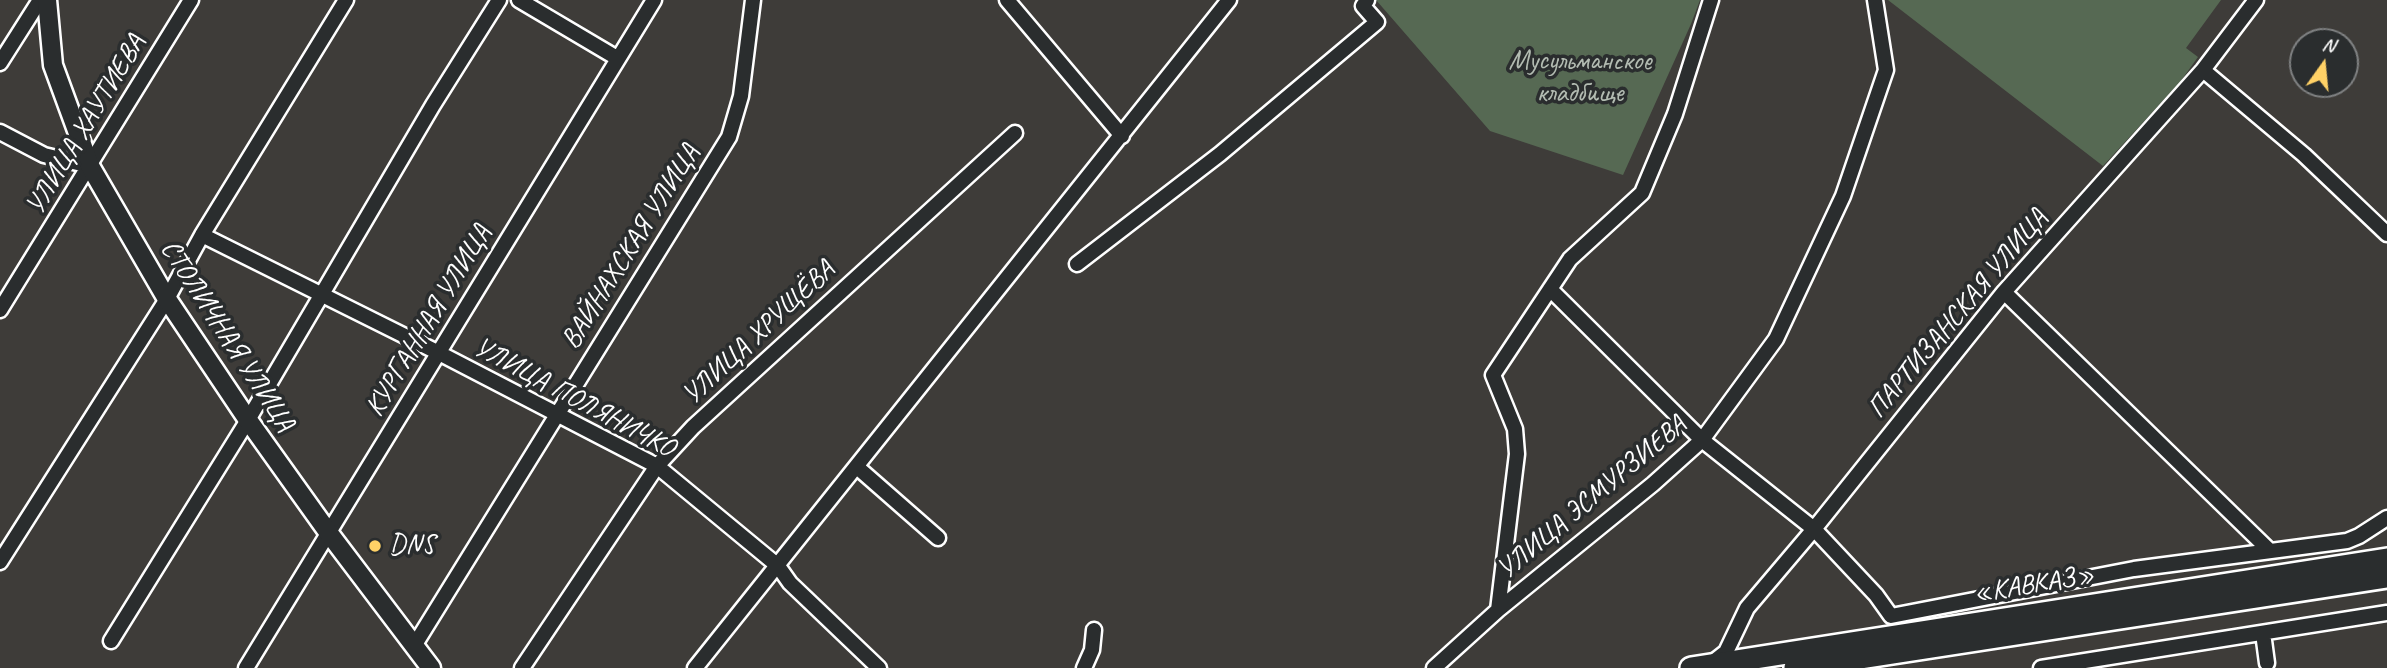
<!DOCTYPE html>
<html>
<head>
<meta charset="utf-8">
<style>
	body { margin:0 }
	#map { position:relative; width:2387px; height:668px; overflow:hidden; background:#3e3c39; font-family:Caveat,sans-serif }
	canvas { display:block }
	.north { position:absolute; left:2289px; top:28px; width:70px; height:70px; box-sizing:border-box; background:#2a2d2e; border:2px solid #7f8182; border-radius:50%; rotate:15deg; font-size:19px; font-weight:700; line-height:28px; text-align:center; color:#fff }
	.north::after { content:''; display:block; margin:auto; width:24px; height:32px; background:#ffd166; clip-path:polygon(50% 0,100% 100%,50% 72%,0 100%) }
</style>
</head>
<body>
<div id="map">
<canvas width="2387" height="668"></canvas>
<div class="north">N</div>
</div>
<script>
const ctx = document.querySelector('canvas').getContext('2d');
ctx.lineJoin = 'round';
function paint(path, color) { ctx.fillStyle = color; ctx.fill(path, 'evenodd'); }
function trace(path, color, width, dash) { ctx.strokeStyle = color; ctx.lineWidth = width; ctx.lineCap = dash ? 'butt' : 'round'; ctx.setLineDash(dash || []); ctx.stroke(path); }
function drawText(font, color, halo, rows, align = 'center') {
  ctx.font = font + ' Caveat,sans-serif'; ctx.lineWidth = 7; ctx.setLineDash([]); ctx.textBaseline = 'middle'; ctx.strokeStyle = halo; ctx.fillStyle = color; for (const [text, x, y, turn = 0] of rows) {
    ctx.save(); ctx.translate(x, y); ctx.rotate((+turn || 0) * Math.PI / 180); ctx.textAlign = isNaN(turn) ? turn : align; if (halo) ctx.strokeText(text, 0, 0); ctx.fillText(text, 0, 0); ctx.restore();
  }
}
const green = new Path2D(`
	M1376,0H1700L1691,24L1623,175L1490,131Z
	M1888,0H2221L2186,48L2198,57L2180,82L2103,166Z`);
const minor = new Path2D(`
	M519,0L617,58
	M1007,0L1122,136
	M0,63L40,0
	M2203,70L2304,155L2387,234
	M0,132L44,155L90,166
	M202,235L439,353L657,466L778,566L790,583L879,668
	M1077,264L1220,154L1377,22L1363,6L1367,0
	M1550,289L1702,440L1814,529L1876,595L1891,616L2134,569L2347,541L2359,536L2387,518
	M2004,292L2269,550
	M0,310L191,0
	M857,467L938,538
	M0,562L167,299L202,235L346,0
	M1498,610L1517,454L1515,429L1493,375L1570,259L1642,193L1675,114L1711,0
	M2263,633L2267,663
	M111,641L248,420L433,105L499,0
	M414,646L729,137L741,96L753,0
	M1712,663L1726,652L1747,608L1814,529L2004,292L2203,70L2256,0
	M246,668L654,0
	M522,668L657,466L693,427L1015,133
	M695,668L1229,0
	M1084,668L1092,650L1094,630
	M1434,668L1498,610L1653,484L1702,440L1776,339L1843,196L1886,70L1875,0
	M2041,668L2387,613`);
const major = new Path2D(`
	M47,0L53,65L90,166L167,299L248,420L328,532L431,668`);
const highway = new Path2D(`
	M1691,668L2387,559
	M1795,668L2387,577`);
const markers = [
	[375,546,7,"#ffd166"]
];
const parkNames = [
	["Мусульманское",1580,62],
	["кладбище",1580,94]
];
const streetNames = [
	["УЛИЦА ХАУТИЕВА",86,125,-59],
	["ВАЙНАХСКАЯ УЛИЦА",631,247,-58],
	["ПАРТИЗАНСКАЯ УЛИЦА",1958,314,-50],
	["КУРГАННАЯ УЛИЦА",429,321,-59],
	["УЛИЦА ХРУЩЁВА",759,333,-43],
	["СТОЛИЧНАЯ УЛИЦА",227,336,57],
	["УЛИЦА ПОЛЯНИЧКО",574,398,28],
	["УЛИЦА ЭСМУРЗИЕВА",1592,498,-40],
	["«КАВКАЗ»",2034,585,-9]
];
const poiNames = [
	["DNS",389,546]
];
paint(green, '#566953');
trace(minor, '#fff', 19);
trace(major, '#fff', 23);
trace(highway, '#fff', 26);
trace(minor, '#2a2d2e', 14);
trace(major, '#2a2d2e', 18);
trace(highway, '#2a2d2e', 21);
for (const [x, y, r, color] of markers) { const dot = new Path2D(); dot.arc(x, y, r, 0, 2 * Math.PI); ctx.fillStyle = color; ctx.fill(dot); trace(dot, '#2a2d2e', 2.5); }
drawText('28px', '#b3bcb2', '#2a2d2e', parkNames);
drawText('28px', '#fff', '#2a2d2e', streetNames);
drawText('28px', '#fff', '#2a2d2e', poiNames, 'left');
</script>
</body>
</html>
